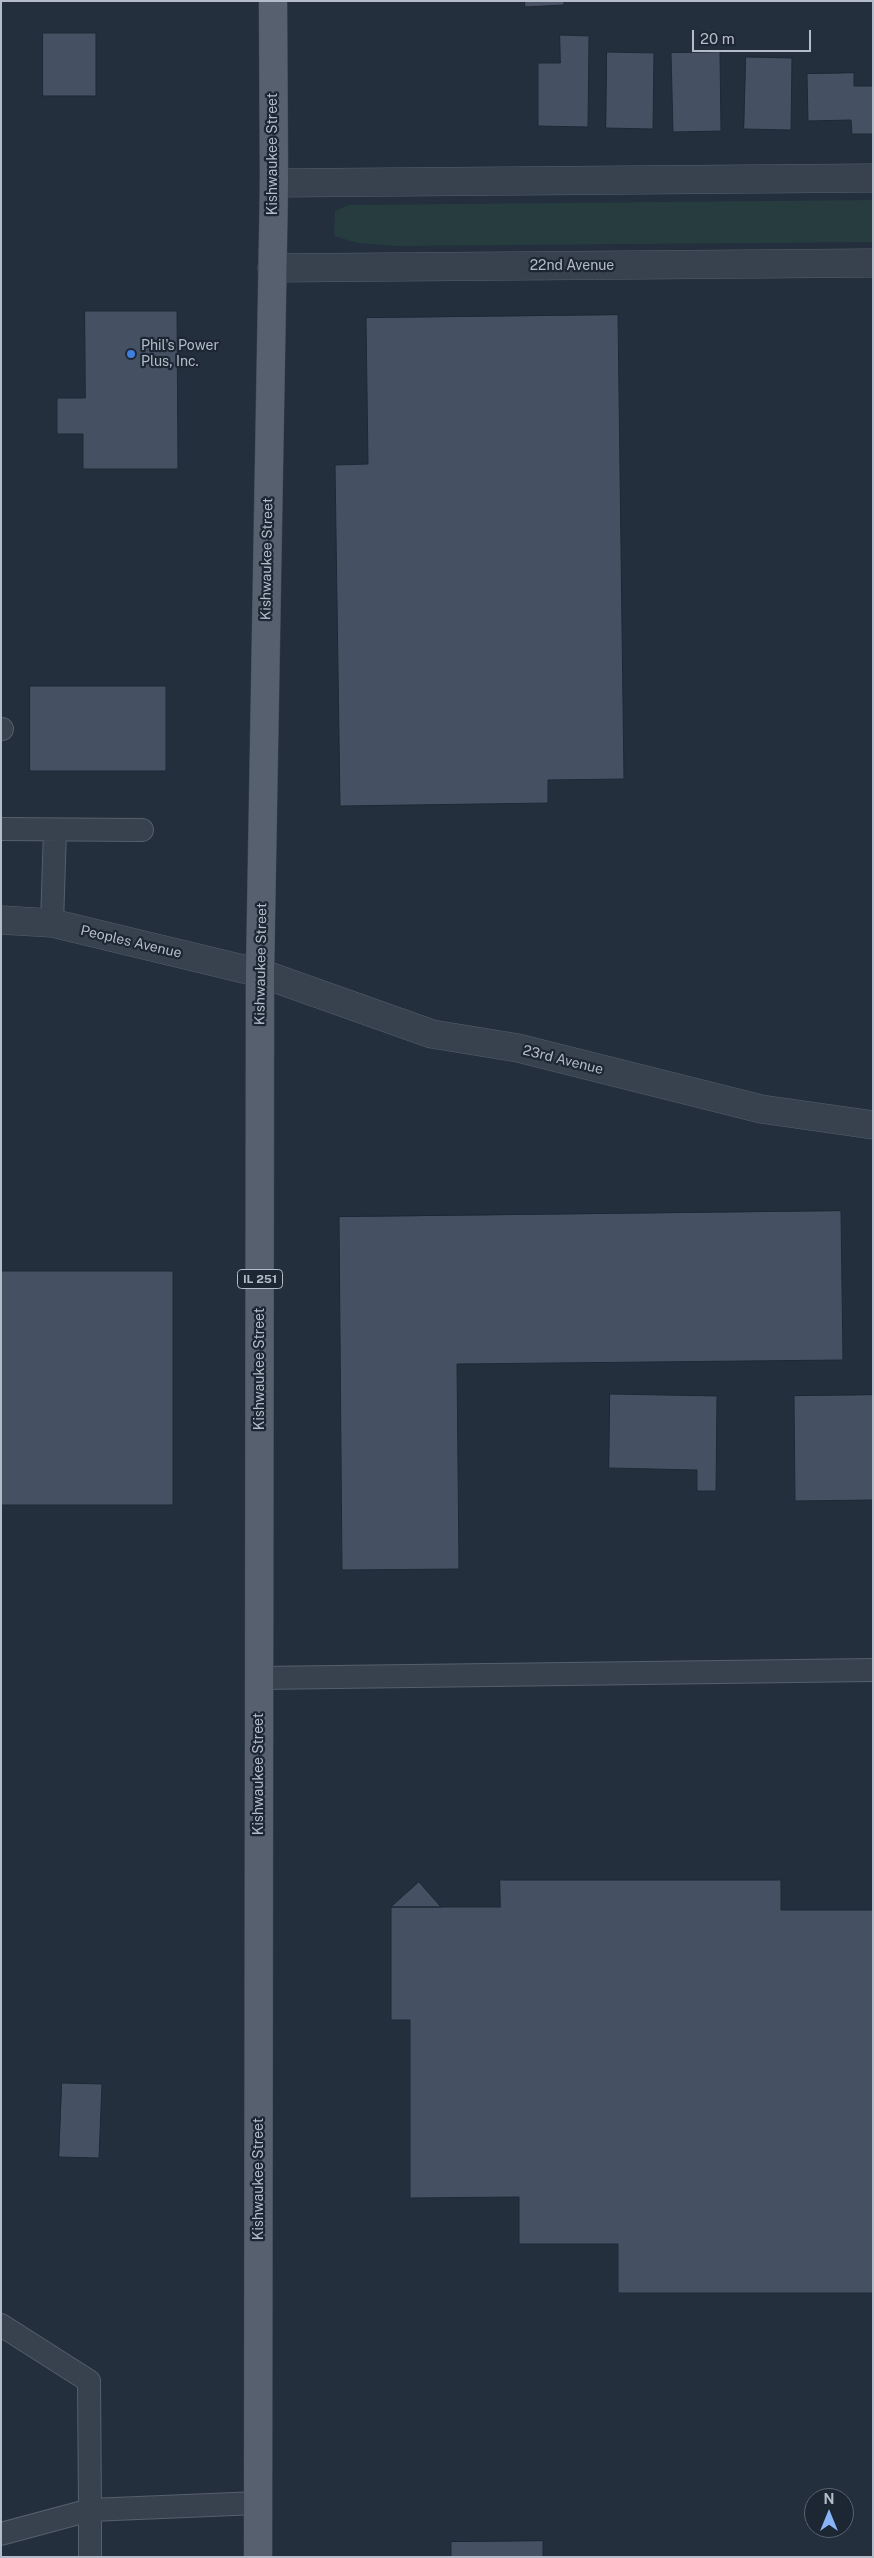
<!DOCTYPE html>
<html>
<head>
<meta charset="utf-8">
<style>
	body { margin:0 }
	#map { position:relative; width:874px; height:2558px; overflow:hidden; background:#242f3e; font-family:"Public Sans",sans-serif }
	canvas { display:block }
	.frame { position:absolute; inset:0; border:2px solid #b4bcc9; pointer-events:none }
	.north { position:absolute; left:804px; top:2488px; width:50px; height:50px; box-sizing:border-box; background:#1d2633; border:1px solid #59626f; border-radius:50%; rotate:0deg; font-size:14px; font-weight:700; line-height:20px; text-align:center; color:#b4bcc9 }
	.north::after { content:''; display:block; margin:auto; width:18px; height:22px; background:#8ab4f8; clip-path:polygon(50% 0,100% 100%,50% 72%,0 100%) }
	.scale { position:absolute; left:692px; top:30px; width:119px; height:22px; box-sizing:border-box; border:2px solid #b4bcc9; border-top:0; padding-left:6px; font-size:15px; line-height:18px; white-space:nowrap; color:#b4bcc9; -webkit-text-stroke:4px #1d2633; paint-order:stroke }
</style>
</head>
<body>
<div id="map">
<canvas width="874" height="2558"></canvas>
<div class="frame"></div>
<div class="north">N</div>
<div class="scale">20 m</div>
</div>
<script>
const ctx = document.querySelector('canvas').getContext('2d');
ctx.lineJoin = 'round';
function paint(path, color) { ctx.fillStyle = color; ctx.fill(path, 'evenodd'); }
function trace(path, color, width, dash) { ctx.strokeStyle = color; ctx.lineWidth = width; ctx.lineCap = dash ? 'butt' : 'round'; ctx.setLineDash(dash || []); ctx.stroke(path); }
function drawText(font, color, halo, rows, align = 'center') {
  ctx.font = font + ' "Public Sans",sans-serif'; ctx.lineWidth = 4.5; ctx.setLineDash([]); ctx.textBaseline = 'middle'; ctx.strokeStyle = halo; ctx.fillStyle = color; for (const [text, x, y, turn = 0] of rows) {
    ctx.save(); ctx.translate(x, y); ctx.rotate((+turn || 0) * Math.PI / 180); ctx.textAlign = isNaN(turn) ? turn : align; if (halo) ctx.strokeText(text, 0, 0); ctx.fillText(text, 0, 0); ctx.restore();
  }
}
const green = new Path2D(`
	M873,200V242L395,246L358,243L334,236L335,211L349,205Z`);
const building = new Path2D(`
	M525,1H564V5L525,7Z
	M43,33H96V96H43Z
	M560,35L589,36L588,127L538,126V63H560Z
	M607,52L654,53L653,129L606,128Z
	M720,52L721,131L673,132L671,53Z
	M746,57L792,58L791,130L744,129Z
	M854,73V86H873V134H852L851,120L808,121L807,74Z
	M85,311H177L178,469H83V434H57V398H85Z
	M618,315L624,779L548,780V803L340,806L335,465L368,464L366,318Z
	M30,686H166V771H30Z
	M841,1211L843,1360L457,1364L459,1569L342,1570L339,1217Z
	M1,1271H173V1505H1Z
	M610,1394L717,1396L716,1491H697V1470L609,1468Z
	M873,1395V1500L795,1501L794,1396Z
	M500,1880H781V1910H873V2293H618V2244H519V2197L410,2198V2020H391V1907H500Z
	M419,1882L441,1907H391Z
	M62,2083L102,2084L99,2158L59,2157Z
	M543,2541V2557H451V2542Z`);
const service = new Path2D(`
	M1,729H2
	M1,829L142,830
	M52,923L55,830
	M259,1678L873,1670
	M1,2325L89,2381L90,2510L1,2534
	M90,2557V2510L258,2503`);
const minor = new Path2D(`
	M274,183L873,178
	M272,268L873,263
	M1,920L52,923L260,973`);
const tertiary = new Path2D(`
	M260,973L432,1034L518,1048L761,1109L873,1125`);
const primary = new Path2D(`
	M258,2557L260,973L274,183L273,1`);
const markers = [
	[131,354,5,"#3f7fe0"]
];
const shields = [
	[260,1279,45]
];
const shieldNames = [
	["IL 251",260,1279]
];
const streetNames = [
	["Kishwaukee Street",273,154,-90],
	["22nd Avenue",572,266],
	["Kishwaukee Street",267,559,-89],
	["Peoples Avenue",131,942,13],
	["Kishwaukee Street",261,964,-89],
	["23rd Avenue",563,1060,14],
	["Kishwaukee Street",260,1369,-90],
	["Kishwaukee Street",259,1774,-90],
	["Kishwaukee Street",259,2179,-90]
];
const poiNames = [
	["Phil's Power",141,346],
	["Plus, Inc.",141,362]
];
paint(green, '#263c3f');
paint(building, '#455162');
trace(building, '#1f2835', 1);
trace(service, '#565f6c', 24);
trace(minor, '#565f6c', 29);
trace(tertiary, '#565f6c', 29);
trace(primary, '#414a57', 29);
trace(service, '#38414e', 22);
trace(minor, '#38414e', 28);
trace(tertiary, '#38414e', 28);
trace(primary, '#56606e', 28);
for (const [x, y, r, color] of markers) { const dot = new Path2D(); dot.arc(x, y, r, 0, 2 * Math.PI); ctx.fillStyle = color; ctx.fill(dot); trace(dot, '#1d2633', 2); }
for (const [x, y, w] of shields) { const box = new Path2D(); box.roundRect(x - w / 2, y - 9.5, w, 19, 4); ctx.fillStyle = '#1d2633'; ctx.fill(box); trace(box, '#b4bcc9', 1); }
drawText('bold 12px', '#b4bcc9', null, shieldNames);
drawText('14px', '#b4bcc9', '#1d2633', streetNames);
drawText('14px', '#b4bcc9', '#1d2633', poiNames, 'left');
</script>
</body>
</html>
